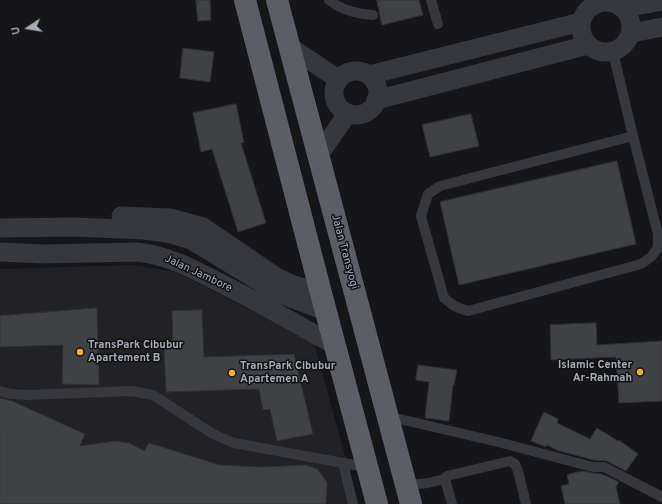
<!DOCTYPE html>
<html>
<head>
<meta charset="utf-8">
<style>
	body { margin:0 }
	#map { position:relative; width:662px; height:504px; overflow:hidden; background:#161618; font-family:Overpass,sans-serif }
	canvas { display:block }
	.north { position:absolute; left:8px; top:8px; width:40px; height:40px; -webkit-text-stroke:3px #111113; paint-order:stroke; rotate:258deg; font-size:11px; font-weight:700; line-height:16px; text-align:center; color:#a8adb8 }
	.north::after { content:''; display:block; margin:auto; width:14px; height:18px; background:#a8adb8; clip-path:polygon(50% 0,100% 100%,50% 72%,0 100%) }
</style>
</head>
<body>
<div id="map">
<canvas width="662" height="504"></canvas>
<div class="north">U</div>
</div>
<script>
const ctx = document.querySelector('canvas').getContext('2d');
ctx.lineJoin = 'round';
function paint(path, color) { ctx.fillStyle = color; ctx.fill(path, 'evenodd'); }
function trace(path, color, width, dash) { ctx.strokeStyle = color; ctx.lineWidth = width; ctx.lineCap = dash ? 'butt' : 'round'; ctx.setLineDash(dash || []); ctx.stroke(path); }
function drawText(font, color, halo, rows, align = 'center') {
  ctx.font = font + ' Overpass,sans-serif'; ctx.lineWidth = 3; ctx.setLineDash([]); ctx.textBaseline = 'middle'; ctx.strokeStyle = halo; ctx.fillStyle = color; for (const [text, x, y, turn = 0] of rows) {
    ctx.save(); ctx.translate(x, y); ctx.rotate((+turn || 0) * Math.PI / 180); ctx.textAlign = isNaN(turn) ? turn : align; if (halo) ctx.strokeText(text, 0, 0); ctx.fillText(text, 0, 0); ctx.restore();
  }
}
const built = new Path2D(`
	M132,265L176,272L314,342L358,504H0V269Z`);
const building = new Path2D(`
	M196,0H210L211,20L198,21Z
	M377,0H419L423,15L382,25Z
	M183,48L214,52L210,82L180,78Z
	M236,104L244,143H241L266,223L238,232L212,149L201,152L193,113Z
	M471,114L479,146L430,157L422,125Z
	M617,161L636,244L459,285L440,202Z
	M97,308L99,385L62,384L63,345L0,347V316Z
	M202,310L204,357L294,354L313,434L277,441L270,409L263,410L259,389L166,392L164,345H173L172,311Z
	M596,323L597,345L662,341V401L619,403L616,357L551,360L550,325Z
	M418,365L457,370L454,385H453L449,421L425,418L429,382L416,380Z
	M0,398L12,401L85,434L80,446L115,441L129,443L144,451L149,443L220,465L261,467L306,465L317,469L327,482L326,504H0Z
	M544,412L558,419L557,423L590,439L597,428L618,441L619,440L638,454L626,471L607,461L594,460L559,451L547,445L546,447L531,441Z
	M582,471L593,473L602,474L619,482L616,487L620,504H565L561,486L569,484L567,475Z`);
const service = new Path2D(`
	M329,0C341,10 358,14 373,15
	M431,0L438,24
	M613,52L633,136
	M633,136L658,234V248L651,257L641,264L468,311C457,308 452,305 444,298L421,216L428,194L440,186Z
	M0,391L10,394L27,395L132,391L153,395L213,434L234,443L343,463L367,467
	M387,416L498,442L593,467H604L662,497
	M343,463L353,504
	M406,485L428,483L445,479
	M452,504L445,479L447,476L510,461L515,464L518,471L526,504`);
const minor = new Path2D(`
	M581 27a25 25 0 1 1 50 0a25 25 0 1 1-50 0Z
	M624,8L662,1
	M631,33L662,27
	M290,47L338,79
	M334 93a22 22 0 1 1 44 0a22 22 0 1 1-44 0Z
	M369,75L581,22
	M376,100L588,45
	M318,156L348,113
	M121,216L170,218L203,227L278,278L291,284L321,293
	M0,228L74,227L144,230L167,233L191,240L278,293L326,311
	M0,252L43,254L137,252C172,256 196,271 228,287C264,305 299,326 335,345`);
const trunk = new Path2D(`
	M245,0L321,293L377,504
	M277,0L411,504`);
const markers = [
	[80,352,4,"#f2b134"],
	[640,372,4,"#f2b134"],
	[232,373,4,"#f2b134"]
];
const streetNames = [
	["Jalan Transyogi",344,252,75],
	["Jalan Jambore",198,274,25]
];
const poiNames = [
	["TransPark Cibubur",88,346],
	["Apartement B",88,359],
	["Islamic Center",632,366,"right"],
	["Ar-Rahmah",632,379,"right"],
	["TransPark Cibubur",240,367],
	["Apartemen A",240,380]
];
paint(built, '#222225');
paint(building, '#404145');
trace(building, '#303034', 1);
trace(service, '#37383d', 10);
trace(minor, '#37383d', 19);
trace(trunk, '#5b5e65', 22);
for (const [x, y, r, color] of markers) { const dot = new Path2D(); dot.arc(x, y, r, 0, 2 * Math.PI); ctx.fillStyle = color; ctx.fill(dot); trace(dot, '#111113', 1.5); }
drawText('11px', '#a8adb8', '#111113', streetNames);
drawText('bold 11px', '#a8adb8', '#111113', poiNames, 'left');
</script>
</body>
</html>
